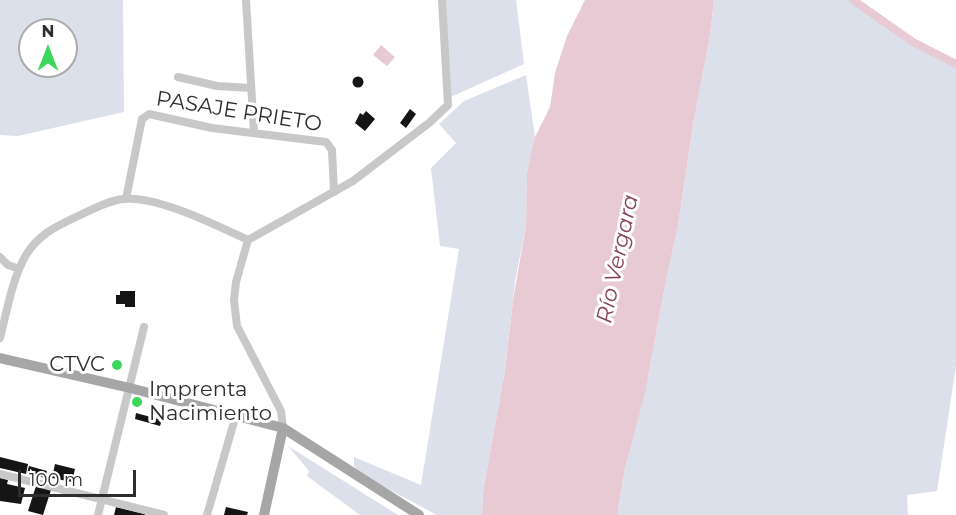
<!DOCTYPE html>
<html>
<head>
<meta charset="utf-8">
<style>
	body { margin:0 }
	#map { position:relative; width:956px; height:515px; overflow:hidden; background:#fff; font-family:Montserrat,sans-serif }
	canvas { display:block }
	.north { position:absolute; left:18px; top:18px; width:60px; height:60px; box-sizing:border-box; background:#fff; border:2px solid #ababab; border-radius:50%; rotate:0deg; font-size:16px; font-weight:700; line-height:24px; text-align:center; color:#2e2e2e }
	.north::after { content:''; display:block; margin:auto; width:21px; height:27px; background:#3dd75e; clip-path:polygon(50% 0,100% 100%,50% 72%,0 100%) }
	.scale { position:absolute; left:18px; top:470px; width:118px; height:27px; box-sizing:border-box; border:3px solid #2e2e2e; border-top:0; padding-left:8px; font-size:18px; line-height:21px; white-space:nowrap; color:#2e2e2e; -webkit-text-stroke:4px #fff; paint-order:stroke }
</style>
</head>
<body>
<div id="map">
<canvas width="956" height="515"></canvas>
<div class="north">N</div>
<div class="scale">100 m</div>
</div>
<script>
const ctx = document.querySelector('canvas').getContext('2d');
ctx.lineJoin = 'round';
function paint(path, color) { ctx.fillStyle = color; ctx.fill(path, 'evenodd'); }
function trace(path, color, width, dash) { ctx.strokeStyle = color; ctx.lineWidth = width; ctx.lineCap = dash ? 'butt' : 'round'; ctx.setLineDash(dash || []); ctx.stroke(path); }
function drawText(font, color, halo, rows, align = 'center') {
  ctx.font = font + ' Montserrat,sans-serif'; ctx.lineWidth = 6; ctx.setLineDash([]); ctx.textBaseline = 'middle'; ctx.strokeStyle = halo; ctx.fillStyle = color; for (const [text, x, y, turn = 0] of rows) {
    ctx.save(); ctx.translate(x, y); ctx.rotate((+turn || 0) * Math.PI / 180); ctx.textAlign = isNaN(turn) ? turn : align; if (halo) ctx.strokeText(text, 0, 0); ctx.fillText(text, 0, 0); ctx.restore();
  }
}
const green = new Path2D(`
	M0,0H123L124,112L18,136L0,135ZM30,30H66V66H30Z
	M439,0H516L524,64L444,100Z
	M714,0H853L913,42L956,64V366L937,491L907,495L908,515H617L625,468L648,377L664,291L678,225L693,125L710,35Z
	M526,75L535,137L527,173L526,226L515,281L505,370L483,492L482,515H437L362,475L354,466V457L421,485L459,249L440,246L431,168L456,143L439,124L464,101Z
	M288,446L398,515H360L307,476L309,471Z`);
const water = new Path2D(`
	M585,0H714L710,35L693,125L678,225L664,291L645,393L625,468L617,515H482L483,492L505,370L513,300L526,226L527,173L531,153L535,137L550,107L555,73L567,36Z
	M381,45L395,57L387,66L373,55Z`);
const canal = new Path2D(`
	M853,0L913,42L956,64`);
const building = new Path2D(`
	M352.5 82a5.5 5.5 0 1 1 11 0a5.5 5.5 0 1 1-11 0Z
	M410,109L416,114L406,128L400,123Z
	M366,111L375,119L365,131L355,123L360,113L363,115Z
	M120,291H135V307H125V304H116V295H120Z
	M136,413L162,420L160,426L135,419Z
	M0,457L28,464L26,474L0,468Z
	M55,464L75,469L72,482L52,478Z
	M29,466L47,471L45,478L27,473Z
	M0,478L8,480L7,484L25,488L21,504L0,501Z
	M36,486L51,490L43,515L28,511Z
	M116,507L145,514V515H114Z
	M226,507L248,512L247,515H224Z`);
const minor = new Path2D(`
	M246,0L254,133
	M178,77L217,86L251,88
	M126,199L142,119L149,114L212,128L326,142L332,150L334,192
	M248,240L353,181L429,123L448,105L442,0
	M248,240L236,282L234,300L237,326L281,411L283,428
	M0,257L8,265L19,269
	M0,338C7,311 12,279 26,255C38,235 55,227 76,217C91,210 107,201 123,199C157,195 217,226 248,240
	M0,474L164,515
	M98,515L144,327
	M207,515L236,415`);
const major = new Path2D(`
	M0,358L130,388L283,428L419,515
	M264,515L283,428`);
const markers = [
	[117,365,6,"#3dd75e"],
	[137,402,6,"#3dd75e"]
];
const streetNames = [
	["PASAJE PRIETO",239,112,9]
];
const poiNames = [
	["CTVC",105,365],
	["Imprenta",149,390,"left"],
	["Nacimiento",149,414,"left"]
];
const waterNames = [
	["Río Vergara",618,259,-78]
];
paint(green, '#dce0ea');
paint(water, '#e8cad4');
trace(canal, '#e8cad4', 8);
paint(building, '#151515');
trace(minor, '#c8c8c8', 8);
trace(major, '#a6a6a6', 10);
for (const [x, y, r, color] of markers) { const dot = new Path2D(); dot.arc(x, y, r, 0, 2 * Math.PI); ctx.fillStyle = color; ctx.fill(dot); trace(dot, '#fff', 2); }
drawText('21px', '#2e2e2e', '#fff', streetNames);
drawText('21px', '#2e2e2e', '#fff', poiNames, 'right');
drawText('italic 22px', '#894259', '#fff', waterNames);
</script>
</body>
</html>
